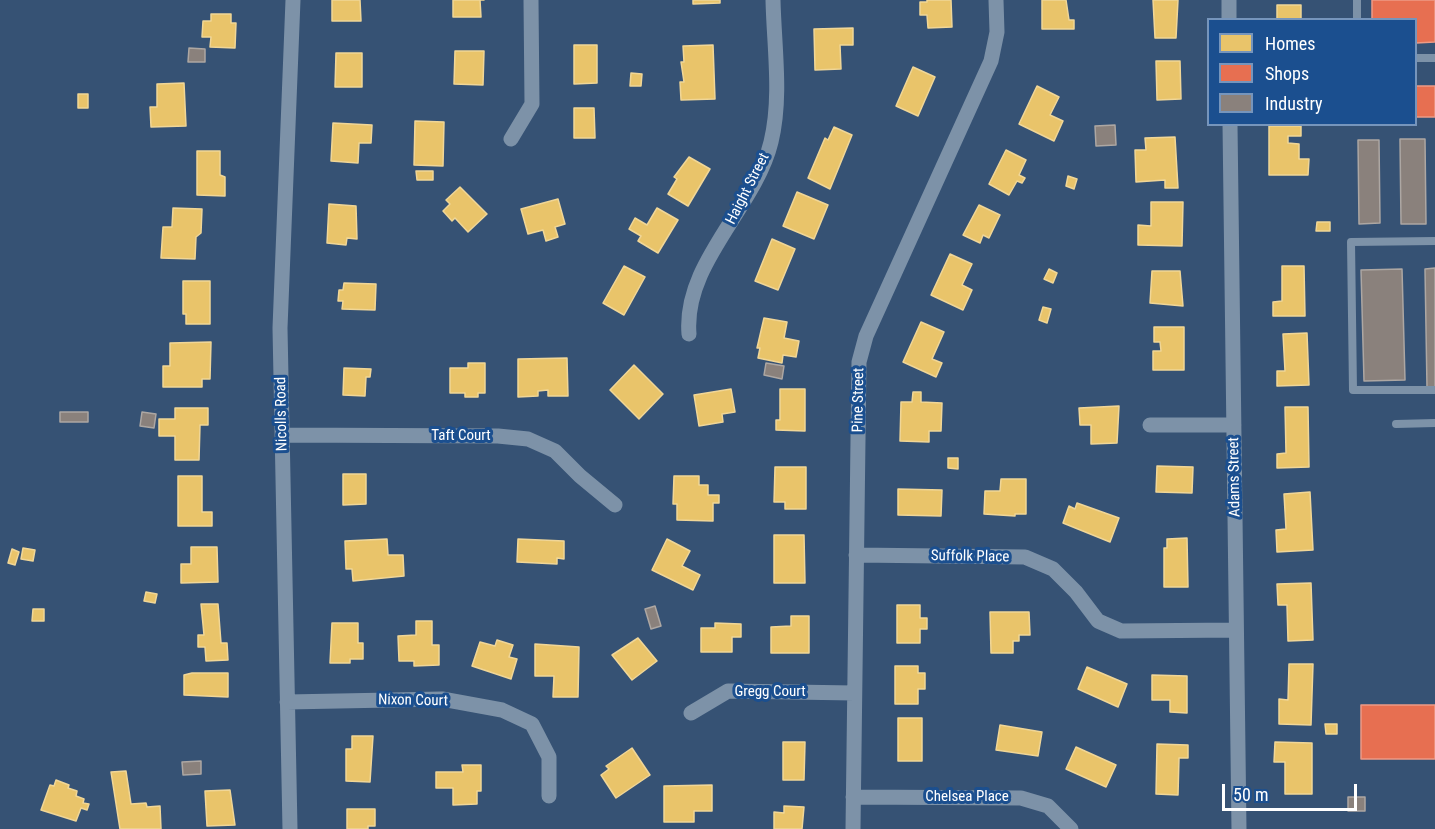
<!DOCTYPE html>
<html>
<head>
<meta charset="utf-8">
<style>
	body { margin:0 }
	#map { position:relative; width:1435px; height:829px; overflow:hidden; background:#365274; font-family:"Roboto Condensed",sans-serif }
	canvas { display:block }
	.legend { position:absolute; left:1207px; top:18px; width:210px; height:108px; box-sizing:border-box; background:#1b4f8f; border:2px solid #7695bc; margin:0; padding:8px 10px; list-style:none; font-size:18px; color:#fff }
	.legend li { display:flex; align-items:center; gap:12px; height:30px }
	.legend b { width:30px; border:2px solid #7695bc }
	.scale { position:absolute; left:1222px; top:784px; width:135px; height:27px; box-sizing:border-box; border:3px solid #fff; border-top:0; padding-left:8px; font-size:18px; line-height:21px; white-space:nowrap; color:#fff; -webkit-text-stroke:4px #1b4f8f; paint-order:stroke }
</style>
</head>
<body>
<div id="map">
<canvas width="1435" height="829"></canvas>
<ul class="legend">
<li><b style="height:16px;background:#e9c46a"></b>Homes</li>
<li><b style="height:16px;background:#e76f51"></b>Shops</li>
<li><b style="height:16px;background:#8a817c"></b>Industry</li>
</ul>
<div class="scale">50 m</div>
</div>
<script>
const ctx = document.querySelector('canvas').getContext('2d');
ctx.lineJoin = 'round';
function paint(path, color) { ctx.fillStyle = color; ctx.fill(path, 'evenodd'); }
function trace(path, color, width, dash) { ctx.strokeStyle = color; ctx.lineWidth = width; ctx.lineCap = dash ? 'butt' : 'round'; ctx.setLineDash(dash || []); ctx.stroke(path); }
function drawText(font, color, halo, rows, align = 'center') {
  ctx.font = font + ' "Roboto Condensed",sans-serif'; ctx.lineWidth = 6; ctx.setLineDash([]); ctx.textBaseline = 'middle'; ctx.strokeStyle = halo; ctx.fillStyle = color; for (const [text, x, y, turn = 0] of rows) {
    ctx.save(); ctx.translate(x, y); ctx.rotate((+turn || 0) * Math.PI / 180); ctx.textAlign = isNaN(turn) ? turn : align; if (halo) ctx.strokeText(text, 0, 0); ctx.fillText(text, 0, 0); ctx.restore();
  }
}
const homes = new Path2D(`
	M332,0H360L361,21H332Z
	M453,0H484H480L481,17H453Z
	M693,0H720V3L693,4Z
	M927,0H951L952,27L928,28L927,15H920V2H927Z
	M1042,0H1066L1069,20H1074V29H1042Z
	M1153,0H1178L1176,38H1155Z
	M1277,5H1301V20H1277Z
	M211,14H231V23H236L235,48L210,47L211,37H202L203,21H211Z
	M853,28V45H840L841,69L815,70L814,29Z
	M574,45H597V83L574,84Z
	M713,45L715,99L681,100L680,82H684L681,62H684L683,46Z
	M455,51H484L483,85L454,84Z
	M336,53H362V87H335Z
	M1156,61H1180L1181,99L1157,100Z
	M913,67L935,77L918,116L896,106Z
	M631,73L642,74L641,86H630Z
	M184,83L186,126L151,127L150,107H157V84Z
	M1037,86L1059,97L1050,115L1063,121L1054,141L1019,124Z
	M78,94H88V108H78Z
	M574,108H594L595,138H574Z
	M415,121L444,122L443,166L414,165Z
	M333,123L372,125L371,143H359L358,163L331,161Z
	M1269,126H1301V136H1288V143L1299,144V159H1309L1308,175H1269Z
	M834,127L852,135L830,189L808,178L825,138L828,140Z
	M1175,137L1178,188H1165V180L1136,182L1135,150H1146L1145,138Z
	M1006,150L1026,160L1019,175L1025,178L1022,183L1017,181L1009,195L989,184Z
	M197,151H220V175L225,177V196L197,195Z
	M689,157L710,169L688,206L668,194L677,179L674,177Z
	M416,171H433V180H417Z
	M1068,176L1077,179L1074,189L1066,186Z
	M460,187L487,214L468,232L455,218L452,221L443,211L450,204L446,200Z
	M797,192L828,205L814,239L783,226Z
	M558,199L565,224L555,227L558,237L546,241L543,230L528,234L521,209Z
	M1151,202H1183L1182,246L1138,245V225L1151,226Z
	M329,204L356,206L357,239L347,238L346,245L327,243Z
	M979,205L1000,215L989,238L983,235L980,243L963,235Z
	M173,208L202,209L201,233L196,237L195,259L161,258L163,227H172Z
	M657,208L678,220L658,253L638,241L641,236L629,229L635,218L647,225Z
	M1317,222H1330V231H1316Z
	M772,239L795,249L778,290L755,281Z
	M950,254L972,264L962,285L972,290L963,310L931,295Z
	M624,266L645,277L624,315L603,303Z
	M1282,266H1304L1305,316H1273V302L1282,301Z
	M1049,269L1057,273L1053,283L1044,279Z
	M1152,271H1180L1183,306L1150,303Z
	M183,281H210V324H186V314H183Z
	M344,283L376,284L375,310L342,309L343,301H338L339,290H343Z
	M1043,307L1051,309L1047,323L1039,320Z
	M764,318L787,322L784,338L799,341L796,357L783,355L782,363L758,358L760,348H757Z
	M921,322L944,332L932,359L942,363L936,377L903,362Z
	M1154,327H1184V370H1153V351H1161L1160,342H1154Z
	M1307,333L1309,385L1277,386V371H1285L1283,334Z
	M211,342L210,379H202V387H163V366H170V343Z
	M567,358L568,396H548V390L538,391V396L518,397V359Z
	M468,363H485V393H478V397H465V393H450V368H468Z
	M634,365L663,394L639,419L610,390Z
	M344,368L371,369L370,377H366L365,396L343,395Z
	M731,389L735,412L722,414L723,422L699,426L694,395Z
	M780,389H805V431L776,430V420H780Z
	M913,392H921V402L942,403L941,431H929V442L900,441L901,402H912Z
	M1119,406L1117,443L1091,444V425H1080L1079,408Z
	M1285,407H1308L1309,467L1277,468V454L1286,453Z
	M175,408H208V425H200L199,460H175V436H159V419H175Z
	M948,458H958V469L948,468Z
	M1157,466L1193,467L1192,493L1156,492Z
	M775,467H806V509H785V502H774Z
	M343,474H366V504L343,505Z
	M178,476H202V512H212V526H178Z
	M674,476H699V485H708V495H719V503H713V521L677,520V504H673Z
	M1001,479H1026V514H1015V516L984,514L985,491H1000Z
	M898,489L942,490L941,516L898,515Z
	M1310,492L1313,550L1277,552L1276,530L1286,529L1284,494Z
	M1077,503L1119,518L1110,542L1063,523L1069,506L1075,509Z
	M774,535H804L805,583H774Z
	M1187,538L1188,587H1164V548H1167V539Z
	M387,539L388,555H403L404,576L353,581L352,569H346L345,541Z
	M518,539L564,541V559L557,558V564L517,562Z
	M667,539L690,551L682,566L700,575L693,590L652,570Z
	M191,547H217L218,582L181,583V564H191Z
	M23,548L35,550L33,561L21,559Z
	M12,549L19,552L15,565L8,563Z
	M1311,583L1313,640L1288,641L1287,605H1278L1277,584Z
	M146,592L157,594L155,603L144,601Z
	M201,604H218L221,643H227L228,660L206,661L205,647H198V635H204Z
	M897,605H920V618H927V629H920V643H897Z
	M33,609H44V621H32Z
	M990,612H1029L1030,635H1019V641H1013V653H991Z
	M791,616H809V653H771V627L791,626Z
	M416,621H432V645H439V665L414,666V661H399L398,636L416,635Z
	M332,623H358V643H363V659H350V663H330Z
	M715,623L741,624V637H732V652H701V628H715Z
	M638,638L657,661L632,680L612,655Z
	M497,640L513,645L509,657L517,659L511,679L472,666L480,642L495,646Z
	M535,644L579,647L578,697H553L554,676H535Z
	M1289,664H1313L1311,725L1279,724V699L1288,700Z
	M895,666H918V673H925V689H918V704H895Z
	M1087,667L1127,684L1118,707L1078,689Z
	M192,673H228V697L184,695V675Z
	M1152,675L1187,676V713L1170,712V700H1152Z
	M898,718H922V761H898Z
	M1325,724H1337V734H1326Z
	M1000,725L1042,732L1038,756L996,750Z
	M352,736H373L370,782L346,781V749H352Z
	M783,742H805L804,780H783Z
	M1275,742L1312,743V794H1285V762H1274Z
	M1157,744L1188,745V758H1179L1178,795L1156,794Z
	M1076,747L1116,765L1106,787L1066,769Z
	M632,748L650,775L616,798L601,775L609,769L606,766Z
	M462,765H481V791H477V804L453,805V788H436V772H463Z
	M126,771L131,804L146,803L147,807L160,806L161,829H120L111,772Z
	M56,780L69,785L68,788L77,791L76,796L84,799L83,803L89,804L87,810L81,808L76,821L41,810L50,785L54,786Z
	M712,785V811H694V822H664V786Z
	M230,790L235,825L207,826L205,791Z
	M784,806L804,807L802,829H774V812L784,813Z
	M347,809H375V826H368V829H347Z`);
const shops = new Path2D(`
	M1372,0H1435V42L1416,43V20H1372Z
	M1416,86H1435V117H1416Z
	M1361,705H1435V759H1361Z`);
const industry = new Path2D(`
	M189,48L205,49V62H188Z
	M1115,125L1116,145L1096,146L1095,126Z
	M1400,139H1425L1426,224H1401Z
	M1358,140H1379L1380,223L1359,224Z
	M1435,268V388H1427L1425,269Z
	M1402,269L1405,380L1364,381L1361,270Z
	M766,363L784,366L782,379L764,375Z
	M60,412H88V422H60Z
	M142,412L156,414L154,428L140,426Z
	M655,606L661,626L651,629L645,609Z
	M201,761V774L183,775L182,762Z
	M1348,797H1365V811H1348Z`);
const service = new Path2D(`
	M1357,20V0
	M1416,58H1435
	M1435,241L1351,242L1353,390H1435
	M1396,424L1435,423`);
const minor = new Path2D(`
	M1229,0V20
	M1230,124L1239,829
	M511,139L532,104L531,0
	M689,334C683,263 755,208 771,142C782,97 774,46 773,0
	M1150,425H1234
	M282,435L498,436L528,439L555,451L580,476L615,505
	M856,555L1025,557L1053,569L1076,592L1098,621L1121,631L1236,630
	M287,702L442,699L502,710L532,724L549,757V796
	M691,713L728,691L854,693
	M853,797L1021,798L1048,806L1071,829
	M290,829L280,328L293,0
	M853,829L859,362L866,336L991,61L997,32L996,0`);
const streetNames = [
	["Haight Street",748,189,-63],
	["Pine Street",859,400,-89],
	["Nicolls Road",282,414,-91],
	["Taft Court",461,436],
	["Adams Street",1235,477,-91],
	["Suffolk Place",970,557,1],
	["Gregg Court",770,692],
	["Nixon Court",413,701,1],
	["Chelsea Place",967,797]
];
paint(homes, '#e9c46a');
trace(homes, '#f0d697', 1.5);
paint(shops, '#e76f51');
trace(shops, '#ee9a85', 1.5);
paint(industry, '#8a817c');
trace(industry, '#ada7a3', 1.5);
trace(service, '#7d92a8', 8);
trace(minor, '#7d92a8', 15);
drawText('15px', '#fff', '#1b4f8f', streetNames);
</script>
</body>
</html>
